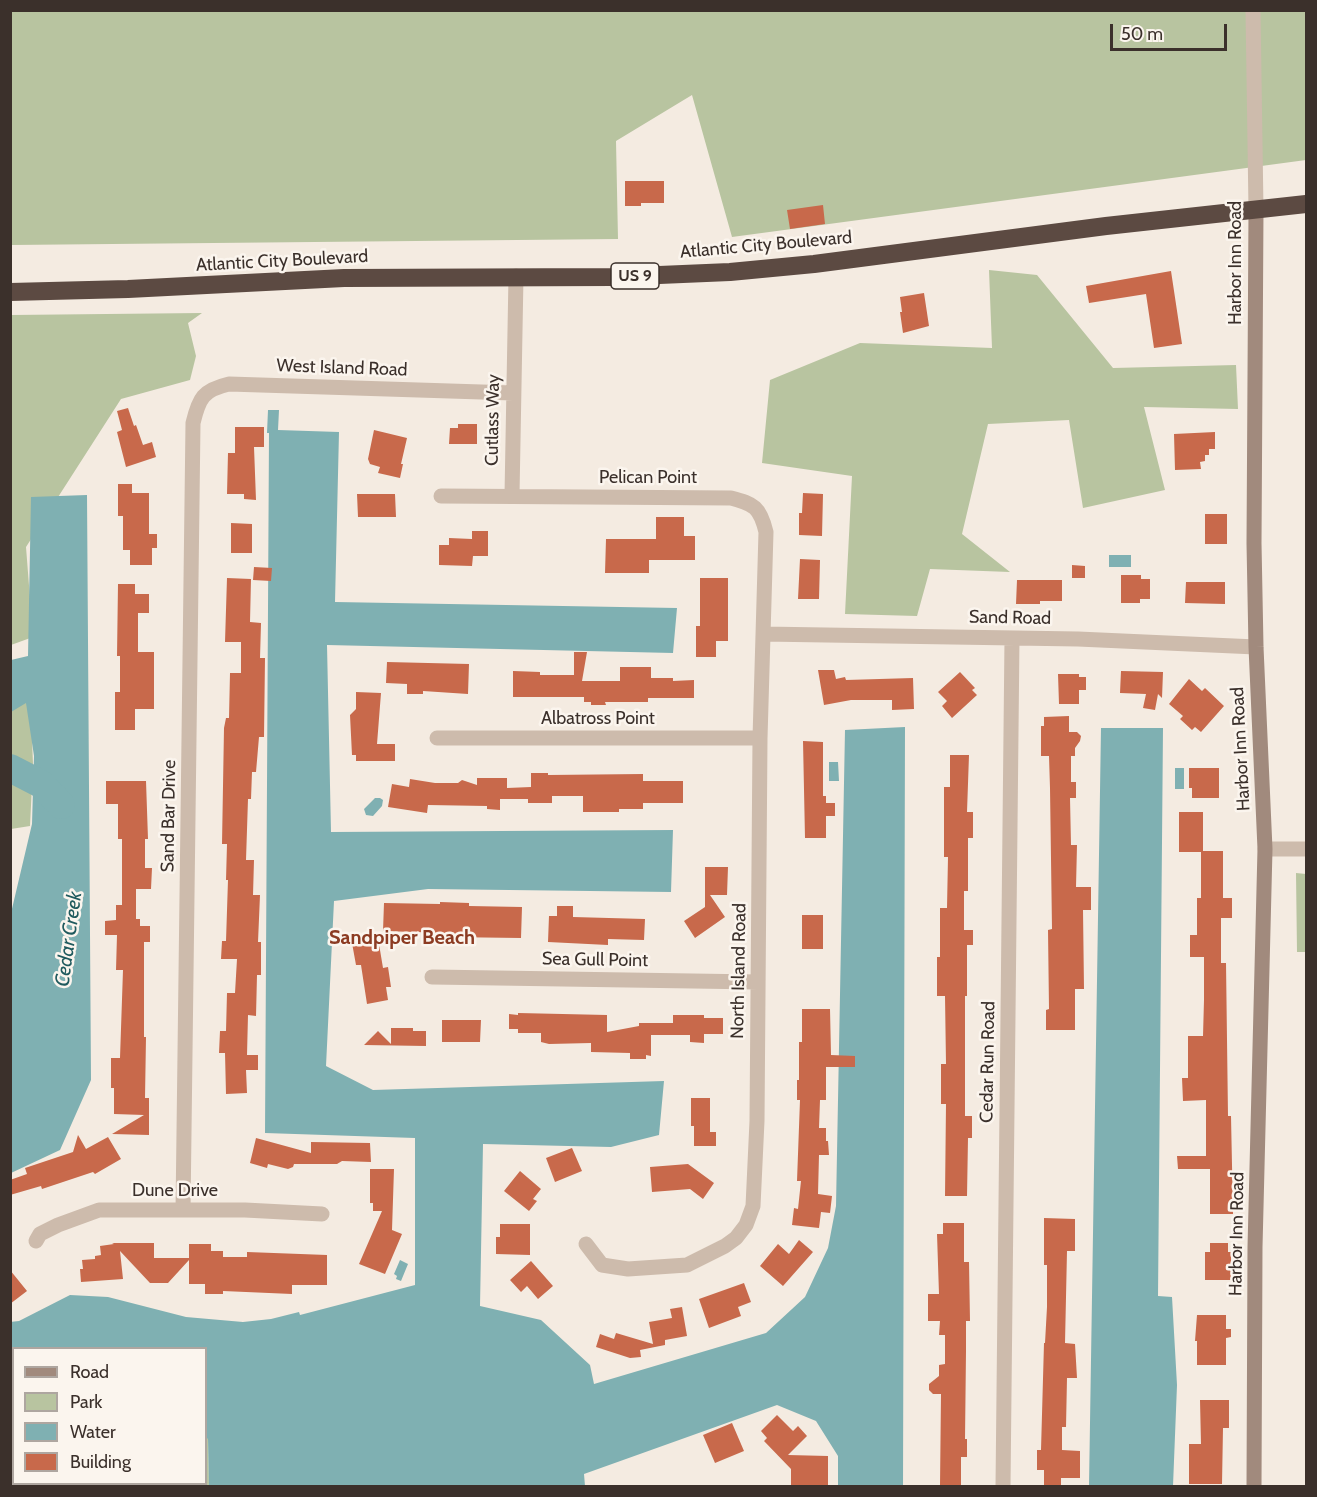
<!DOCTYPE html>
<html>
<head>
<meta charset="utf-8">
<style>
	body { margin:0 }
	#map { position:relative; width:1317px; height:1497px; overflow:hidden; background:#f4ebe1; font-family:Cabin,sans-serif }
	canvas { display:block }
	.frame { position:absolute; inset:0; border:12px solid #3b302b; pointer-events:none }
	.legend { position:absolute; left:12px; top:1347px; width:195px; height:138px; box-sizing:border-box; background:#fbf5ee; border:2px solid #aea6a0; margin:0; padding:8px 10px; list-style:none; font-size:18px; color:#3b302b }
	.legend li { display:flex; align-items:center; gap:12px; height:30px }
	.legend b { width:30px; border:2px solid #aea6a0 }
	.scale { position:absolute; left:1110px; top:24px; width:117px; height:27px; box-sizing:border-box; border:3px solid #3b302b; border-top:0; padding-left:8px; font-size:18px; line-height:21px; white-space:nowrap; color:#3b302b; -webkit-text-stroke:4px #fbf5ee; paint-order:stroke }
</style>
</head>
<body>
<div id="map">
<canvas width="1317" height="1497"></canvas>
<div class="frame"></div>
<ul class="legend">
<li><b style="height:8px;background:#a18a7d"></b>Road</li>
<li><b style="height:16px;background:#b8c4a0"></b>Park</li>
<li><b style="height:16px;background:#7fb0b2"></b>Water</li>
<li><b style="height:16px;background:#c8694b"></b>Building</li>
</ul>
<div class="scale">50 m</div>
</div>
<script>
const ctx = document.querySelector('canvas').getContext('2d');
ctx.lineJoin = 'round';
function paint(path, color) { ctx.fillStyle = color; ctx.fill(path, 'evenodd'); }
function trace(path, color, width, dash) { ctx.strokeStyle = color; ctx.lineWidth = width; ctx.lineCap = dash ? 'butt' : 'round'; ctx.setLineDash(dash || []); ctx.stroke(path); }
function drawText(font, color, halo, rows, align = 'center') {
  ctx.font = font + ' Cabin,sans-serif'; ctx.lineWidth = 5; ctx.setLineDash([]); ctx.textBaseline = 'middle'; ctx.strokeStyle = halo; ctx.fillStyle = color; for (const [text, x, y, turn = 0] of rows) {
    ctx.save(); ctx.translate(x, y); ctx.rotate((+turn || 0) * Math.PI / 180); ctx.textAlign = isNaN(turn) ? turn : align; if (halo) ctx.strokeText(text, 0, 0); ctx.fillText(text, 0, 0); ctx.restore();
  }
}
const green = new Path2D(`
	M10,11H1306V160L732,237L692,95L616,141L618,239L11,245Z
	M989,270L1037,275L1113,368L1236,365L1238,409L1144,407L1165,490L1083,508L1069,420L988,424L962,534L1010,572L930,569L917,616L845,614L852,476L762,463L770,380L860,343L992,348Z
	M202,313L188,323L196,356L190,380L121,399L26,547L33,637L11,645V315Z
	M30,691L33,764L30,826L11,829V709Z
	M1296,873L1306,874V952H1297Z
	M13,1389L14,1484H206V1437L208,1438L209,1486H11L10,1392Z`);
const water = new Path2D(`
	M268,410H279L278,430L339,432L335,602L677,608L673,653L327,645L331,832L673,830L671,892L428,889L334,901L326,1066L373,1090L664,1081L659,1135L611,1147L483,1144L480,1306L541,1320L590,1365L594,1384L766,1333L805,1297L828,1248L836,1206L845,730L905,727L903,1486H838V1456L816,1421L777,1405L584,1474L585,1486H209L208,1439L206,1437V1348H14L13,1389L11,1392L10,1322L19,1321L70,1295L108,1297L186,1317L243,1322L271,1319L299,1312L300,1315L415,1285V1138L265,1133L269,433H267Z
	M87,495L91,1080L60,1150L11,1173L10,1084L12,1080L10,1078L11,913L32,824L34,756L26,703L11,712V660L28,656L31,497Z
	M1109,555H1131V567H1109Z
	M1101,728H1163L1158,1296L1172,1297L1177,1385L1173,1486H1089Z
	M829,762H838L839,781H829Z
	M1175,768H1184V789H1175Z
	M375,798H380L383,800L382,806L373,816L366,815L364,809Z
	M400,1260L408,1264L401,1281L396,1279L397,1276L394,1274Z`);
const river = new Path2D(`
	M10,768L41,784L61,805`);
const building = new Path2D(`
	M625,181H664V203H641V206H625Z
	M823,205L825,224L790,229L787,210Z
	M1171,271L1182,344L1154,348L1146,294L1089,303L1086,286Z
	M924,293L929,326L903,333L900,312H902L900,297Z
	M128,408L134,426L136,425L143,445L152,442L156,457L126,467L117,432L122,430L117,411Z
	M458,424H477V444H449L450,428H458Z
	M235,427H264V447H254L256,500L244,499V494H227L228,453H235Z
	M374,430L407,438L401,464H403L400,478L378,473L380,467L370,464L368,459Z
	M1215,432V449H1209V455H1205V461L1200,462L1201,469L1175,470L1174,434Z
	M118,484H132V493H149V534H157V548H152V565H130V550H123V516H118Z
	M803,493L823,494L822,536L799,535V513H802Z
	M357,494H395L396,517H358Z
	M1205,514H1227V544H1205Z
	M656,517H684V536H695V560H649V573H605L606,539H656Z
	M231,523L252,524V553H231Z
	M472,531H488V556H473L472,566L439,565V545H449V538L472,539Z
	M800,559L820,560L819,599H798Z
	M1072,565L1085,566V578H1072Z
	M254,567L272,568L271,581L253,580Z
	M1121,575H1141V579H1150V599H1140V603H1121Z
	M227,578L251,579L250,622L261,623L260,658H265L264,737H259L256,772H252L251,799H248L246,860H254L253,895H260L258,942H261V975H257L256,1016L248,1015L247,1055H258V1070H246L247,1093L226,1094L225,1053H219L220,1031H226L227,993H235L237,959H221L222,941H226L228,880H226L227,844H222L224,728L226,718H229L230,673H241V642H225Z
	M700,578H728V641H716V657H696V626H700Z
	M1017,580H1062V601H1040V604H1016Z
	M1186,582H1225V604L1185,603Z
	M118,584H135V594H149V613H138V652H154V709H135V730H115V692H120V656H117Z
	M574,652H587L582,681H620V667H651V678H673V681L694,680V698H648V702H605L606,705H591V702H584V697H513V671L540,672V675H574Z
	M387,662L469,664L468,694L423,691V694H407V684L386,683Z
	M818,670H834L836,679L845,677L846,680L913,678L914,709L892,710V700H851L824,705Z
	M1121,671L1163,672L1162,698L1158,694L1155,710L1143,708L1146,694L1120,693Z
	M960,672L975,688L972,690L977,695L952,718L942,706L947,701L938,692Z
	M1058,674H1079V677H1086V690H1079V704H1059Z
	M1189,679L1202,691L1205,688L1224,706L1201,732L1195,727L1192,730L1180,719L1183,716L1169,704Z
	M356,692L381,693L377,744H395V761H356V755H352L350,715L356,709Z
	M1069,716V732H1077L1081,736L1080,741L1075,748V756H1071V782H1076V798H1070L1071,845H1077L1076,887H1091V910H1083L1084,989H1075V1030H1046V1010L1049,1009L1048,930L1052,929L1050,788L1049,756H1041V726H1044V717Z
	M803,741L823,742V796H826V803H835V816H826V838H805Z
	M950,755H969L967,812H973V838H968V891H964V930H973V945H967V996H965V1116H972V1138H968L967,1196H945L946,1104H941V1064H946L945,996H937V957H940V908H947L948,857H944V787H950Z
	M1189,768H1219V798H1192V788H1189Z
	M531,773H548V775L643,774V781H683V803H643V809H619V812H583V796H552V803H528V799H500V810L487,809V806L428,805L427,813L388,807L392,784L409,787L410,779L435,783H458L462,780L477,785V778H507V788L531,787Z
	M106,781H146L148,839H145V868H152L151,889H136V919H140V926H150V942H144V1037H146L145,1098H149V1135L112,1134L144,1115L114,1114V1088H111V1058H120L123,970H116L117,935H105V921L116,920V905H122V839H118V804H106Z
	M1179,812H1203V851H1223V898H1232V918H1221V963H1226L1228,1116H1231L1233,1214H1210V1169H1178L1177,1156H1206V1100L1183,1101L1182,1078H1188V1036H1203L1204,1000V957H1190V935H1197V898H1201V852H1179Z
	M705,867H728L727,895H710L725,917L695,938L684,921L705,907Z
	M440,902L469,903V906L522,907L521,938L446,937V933L383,931L384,903L440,904Z
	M557,906H573V917L645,919L644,940L608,939V945L548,942L549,916H557Z
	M802,915H823V949H802Z
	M378,938L383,968L388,967L391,987H386L388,1000L367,1004L361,965H356L352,943Z
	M802,1009H830L831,1055L855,1056V1067H826V1100H820L819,1128H826V1141H828L829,1155H819L818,1194L832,1196L830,1213L821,1212L819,1228L792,1225L794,1208L798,1209L801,1181H797L800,1100H797V1080H799V1042H802Z
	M518,1013L607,1015V1032L639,1026V1023H673V1015H704V1018H723V1034H704V1043L690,1042V1035H651V1056L646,1055V1059H630V1053L591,1052V1043L549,1044L541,1042V1033H518V1029H509V1014L518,1015Z
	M442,1020H481L480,1042H442Z
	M391,1028H413V1031H426V1046L364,1045L378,1031L391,1044Z
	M691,1098H710V1132H716V1146H694V1126H691Z
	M78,1135L86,1149L108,1137L121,1159L95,1174L93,1172L42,1189L41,1186L10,1195V1180L27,1174L25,1168L73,1152Z
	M256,1138L311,1153V1142L370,1143L371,1162L342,1161L337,1164H294L293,1167L288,1169L268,1164L267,1168L250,1163Z
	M572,1148L582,1171L555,1182L546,1158Z
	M688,1164L714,1183L703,1199L690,1189L652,1192L650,1167Z
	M370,1169H394L392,1230L402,1234L385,1274L359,1264L382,1211H373V1203H370Z
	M520,1171L541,1189L533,1199L537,1201L529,1211L504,1191Z
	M1044,1218L1075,1219V1251H1067L1065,1343L1075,1344L1077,1378H1067L1066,1427H1062V1450L1080,1451V1478H1061V1486H1044V1470H1037V1450H1041L1044,1343H1045L1047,1307V1265H1044Z
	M943,1223H964V1262H969L970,1321H966V1351L965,1439H967V1457H961V1486H940L941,1394H933L929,1390V1384L939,1376V1365L945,1364V1335H939L940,1321H928V1294H939L937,1234H943Z
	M500,1224H530V1255L496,1254V1237H500Z
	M799,1240L813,1252L783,1286L760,1266L778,1244L789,1254Z
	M112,1243H154V1258H189V1244H211V1251H223V1257H247V1252L327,1255V1285H292V1294L223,1291V1294H205V1284H189V1260L168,1283H150L120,1251L123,1279L81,1282L80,1269H83L82,1260L95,1259V1256L101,1255L100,1246L114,1244Z
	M1210,1243H1228V1252H1231V1280H1205V1252H1210Z
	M531,1261L553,1286L538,1299L527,1286L521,1292L510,1280Z
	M10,1270L27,1291L10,1304Z
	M744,1283L751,1302L738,1307L741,1316L709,1328L699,1299Z
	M682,1307L687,1336L665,1340V1345L640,1350L641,1357L630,1358L596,1347L600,1334L614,1339L616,1333L653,1344L649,1322L672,1318L670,1309Z
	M1197,1315H1226V1329H1231V1337L1226,1338V1365H1197V1341H1195Z
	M1200,1400H1229V1428H1223L1222,1484H1189V1444H1201Z
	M777,1415L793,1431L798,1426L807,1436L788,1455L828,1456V1486H791V1469L764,1441L767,1438L761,1431Z
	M732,1423L744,1451L715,1463L703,1435Z`);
const street = new Path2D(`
	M1253,10L1256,210
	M512,495L516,276
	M441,496L731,498C754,504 760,507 766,532L760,738L757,1121L753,1206L746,1225L736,1238L725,1246L687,1265L628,1269L602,1265L586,1244
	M763,634L1078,639L1256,647
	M437,738H760
	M1265,849H1306
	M432,977L758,982
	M183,1210L193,423C199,398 203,390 229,384L513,393
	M36,1241L40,1234L58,1225L99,1210H245L322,1214
	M1003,1486L1012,638`);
const secondary = new Path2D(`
	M1254,1486L1255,1247L1265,849L1256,647L1254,543L1256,210`);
const highway = new Path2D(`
	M10,292L128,289L344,278L612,277L730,272L814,264L1106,226L1306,204`);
const shields = [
	[635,276,48]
];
const shieldNames = [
	["US 9",635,276]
];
const streetNames = [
	["Atlantic City Boulevard",766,245,-5],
	["Atlantic City Boulevard",282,261,-3],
	["Harbor Inn Road",1236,263,-90],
	["West Island Road",342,368,2],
	["Cutlass Way",493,420,-89],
	["Pelican Point",648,478],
	["Sand Road",1010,618,1],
	["Albatross Point",598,719],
	["Harbor Inn Road",1241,749,-93],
	["Sand Bar Drive",169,816,-89],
	["Sea Gull Point",595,960,1],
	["North Island Road",739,971,-89],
	["Cedar Run Road",988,1062,-89],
	["Dune Drive",175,1191],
	["Harbor Inn Road",1237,1234,-89]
];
const neighbourhoodNames = [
	["Sandpiper Beach",402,938]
];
const waterNames = [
	["Cedar Creek",69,939,-82]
];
paint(green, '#b8c4a0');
paint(water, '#7fb0b2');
trace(river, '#7fb0b2', 28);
paint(building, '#c8694b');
trace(street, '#cdbbac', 15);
trace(secondary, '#a18a7d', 15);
trace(highway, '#5c4a42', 18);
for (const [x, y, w] of shields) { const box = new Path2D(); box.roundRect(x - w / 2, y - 13, w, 26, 4.5); ctx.fillStyle = '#fbf5ee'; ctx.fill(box); trace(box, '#3b302b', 1.5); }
drawText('bold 16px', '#3b302b', null, shieldNames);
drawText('18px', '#3b302b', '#fbf5ee', streetNames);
drawText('bold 20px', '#8c3b22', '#fbf5ee', neighbourhoodNames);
drawText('italic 20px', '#1f5a5e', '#fbf5ee', waterNames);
</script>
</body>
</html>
